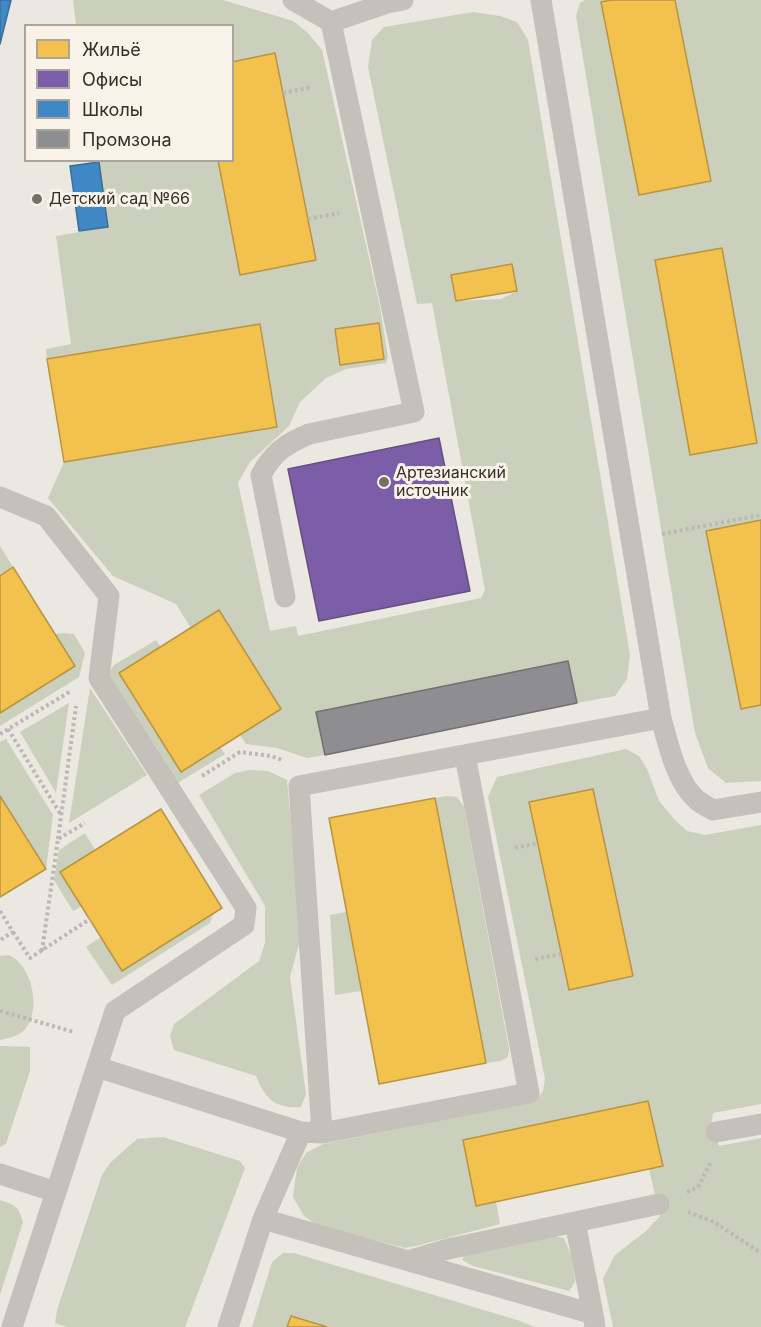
<!DOCTYPE html>
<html>
<head>
<meta charset="utf-8">
<style>
	body { margin:0 }
	#map { position:relative; width:761px; height:1327px; overflow:hidden; background:#ebe7e1; font-family:Inter,sans-serif }
	canvas { display:block }
	.legend { position:absolute; left:24px; top:24px; width:210px; height:138px; box-sizing:border-box; background:#f8f2e9; border:2px solid #aaa49c; margin:0; padding:8px 10px; list-style:none; font-size:18px; color:#352e29 }
	.legend li { display:flex; align-items:center; gap:12px; height:30px }
	.legend b { width:30px; border:2px solid #aaa49c }
</style>
</head>
<body>
<div id="map">
<canvas width="761" height="1327"></canvas>
<ul class="legend">
<li><b style="height:16px;background:#f2c14e"></b>Жильё</li>
<li><b style="height:16px;background:#7b5ea7"></b>Офисы</li>
<li><b style="height:16px;background:#3f88c5"></b>Школы</li>
<li><b style="height:16px;background:#8d8d92"></b>Промзона</li>
</ul>
</div>
<script>
const ctx = document.querySelector('canvas').getContext('2d');
ctx.lineJoin = 'round';
function paint(path, color) { ctx.fillStyle = color; ctx.fill(path, 'evenodd'); }
function trace(path, color, width, dash) { ctx.strokeStyle = color; ctx.lineWidth = width; ctx.lineCap = dash ? 'butt' : 'round'; ctx.setLineDash(dash || []); ctx.stroke(path); }
function drawText(font, color, halo, rows, align = 'center') {
  ctx.font = font + ' Inter,sans-serif'; ctx.lineWidth = 6; ctx.setLineDash([]); ctx.textBaseline = 'middle'; ctx.strokeStyle = halo; ctx.fillStyle = color; for (const [text, x, y, turn = 0] of rows) {
    ctx.save(); ctx.translate(x, y); ctx.rotate((+turn || 0) * Math.PI / 180); ctx.textAlign = isNaN(turn) ? turn : align; if (halo) ctx.strokeText(text, 0, 0); ctx.fillText(text, 0, 0); ctx.restore();
  }
}
const green = new Path2D(`
	M73,0H223L293,21L307,32L322,50L380,307L388,357L386,363L346,369L326,378L300,402L289,426L250,462L238,483L270,631L296,626L298,636L481,598L485,590L432,303L417,304L368,67L372,40L384,27L473,12L500,16L517,22L528,40L630,655L627,679L615,696L577,703L568,661L317,712L325,755L307,758L277,748L246,744L240,735L281,709L191,628L176,604L113,576L48,498L64,462L277,427L260,324L47,359L46,349L71,344L56,236L108,227L99,162L89,163L88,161L232,160V26L76,25ZM512,264L517,291L501,299L456,301L451,276Z
	M585,0H761V781L726,783L708,768L695,733L576,16L580,3Z
	M0,546L13,567L0,576Z
	M64,633L74,634L85,653L79,677L0,726V713L55,634Z
	M156,640L161,647L181,772L220,747L225,754L176,784L108,678L109,672L114,665Z
	M90,688L147,775L69,823Z
	M69,703L56,793L20,732Z
	M6,739L53,815L46,869L0,796V742Z
	M626,749L639,756L647,769L659,801L675,820L687,831L705,835L761,825V1104L713,1113L712,1120L719,1146L761,1138V1327H613L603,1279L615,1255L646,1231L660,1216L649,1169L663,1166L648,1101L463,1140L476,1205L496,1202L500,1224L416,1246L405,1248L318,1226L304,1216L293,1197L297,1168L306,1153L323,1144L535,1101L543,1091L545,1079L488,797L497,777Z
	M250,770L268,771L287,780L301,937L290,977L306,1094L301,1107C276,1109 265,1099 256,1076L174,1050L170,1036L174,1024L259,961L265,943V906L199,795L235,773Z
	M447,796L457,797L464,807L509,1049L508,1057L500,1061L486,1063L435,798Z
	M85,833L95,850L82,906L73,911L54,880L59,850Z
	M346,912L361,991L335,995L330,915Z
	M213,914L210,923L112,985L86,947L101,937L122,970Z
	M9,955C32,965 42,1010 25,1029C19,1036 9,1038 0,1040V956Z
	M0,1046L30,1047V1071L6,1144L0,1147Z
	M163,1137L240,1161L245,1168L185,1327H67L55,1323L57,1310L102,1175L110,1163L137,1139Z
	M0,1200C15,1205 19,1206 23,1222L0,1295Z
	M554,1236L564,1238L572,1258L575,1282L569,1291L473,1266L462,1260L466,1252Z
	M283,1253H294L517,1320L535,1327H252L272,1262Z`);
const homes = new Path2D(`
	M611,0H675L711,181L639,195L601,2Z
	M275,53L316,260L240,275L218,160H232V62Z
	M722,248L757,443L690,455L655,260Z
	M512,264L517,291L456,301L451,275Z
	M379,323L384,359L340,365L335,329Z
	M260,324L277,427L64,462L47,359Z
	M761,520V705L741,709L706,531Z
	M13,567L75,666L0,713V576Z
	M219,610L281,709L181,772L119,673Z
	M593,789L633,976L569,990L529,802Z
	M0,796L46,869L0,897Z
	M435,798L486,1063L379,1084L329,818Z
	M161,809L222,908L122,971L60,872Z
	M648,1101L663,1166L476,1206L463,1140Z
	M291,1316L327,1327H287Z`);
const offices = new Path2D(`
	M439,438L470,591L319,621L288,469Z`);
const schools = new Path2D(`
	M0,0H11L0,44Z
	M99,162L108,227L79,231L70,166Z`);
const industry = new Path2D(`
	M568,661L577,703L325,755L316,712Z`);
const path = new Path2D(`
	M283,93L312,87
	M308,219L339,213
	M662,534L761,515
	M8,729L61,815
	M0,734L71,691
	M202,776L240,752L271,756L282,760
	M58,839L76,706
	M515,848L538,843
	M0,911L13,932L0,940
	M13,932L30,958L90,919
	M42,951L58,839L85,823
	M535,959L561,954
	M0,1011L74,1032
	M687,1192L698,1187L711,1162
	M688,1212L714,1222L761,1253`);
const lane = new Path2D(`
	M541,0L661,718C668,743 676,782 697,800C702,804 708,807 713,810L761,802
	M331,22L387,3L403,0
	M0,497L46,516L109,596L99,678L246,908L244,925L115,1011L12,1327
	M285,597L261,475C273,452 286,444 309,434L414,412L331,22L293,0
	M465,755L529,1093L322,1133L299,786L661,718
	M97,1067L301,1132
	M716,1132L761,1124
	M0,1174L56,1192
	M263,1219L593,1314L595,1327
	M575,1222L659,1204
	M411,1260L448,1249L575,1222L593,1314
	M228,1327L263,1219L301,1132L322,1133`);
const markers = [
	[37,199,6,"#756f69"],
	[384,482,6,"#756f69"]
];
const poiNames = [
	["Детский сад №66",49,199],
	["Артезианский",396,473],
	["источник",396,491]
];
paint(green, '#cbd0bd');
paint(homes, '#f2c14e');
trace(homes, '#b99543', 1.5);
paint(offices, '#7b5ea7');
trace(offices, '#665081', 1.5);
paint(schools, '#3f88c5');
trace(schools, '#3c6d96', 1.5);
paint(industry, '#8d8d92');
trace(industry, '#737072', 1.5);
trace(path, '#bdb8b3', 4, [3, 3]);
trace(lane, '#c4c0ba', 21);
for (const [x, y, r, color] of markers) { const dot = new Path2D(); dot.arc(x, y, r, 0, 2 * Math.PI); ctx.fillStyle = color; ctx.fill(dot); trace(dot, '#f8f2e9', 2); }
drawText('16px', '#352e29', '#f8f2e9', poiNames, 'left');
</script>
</body>
</html>
